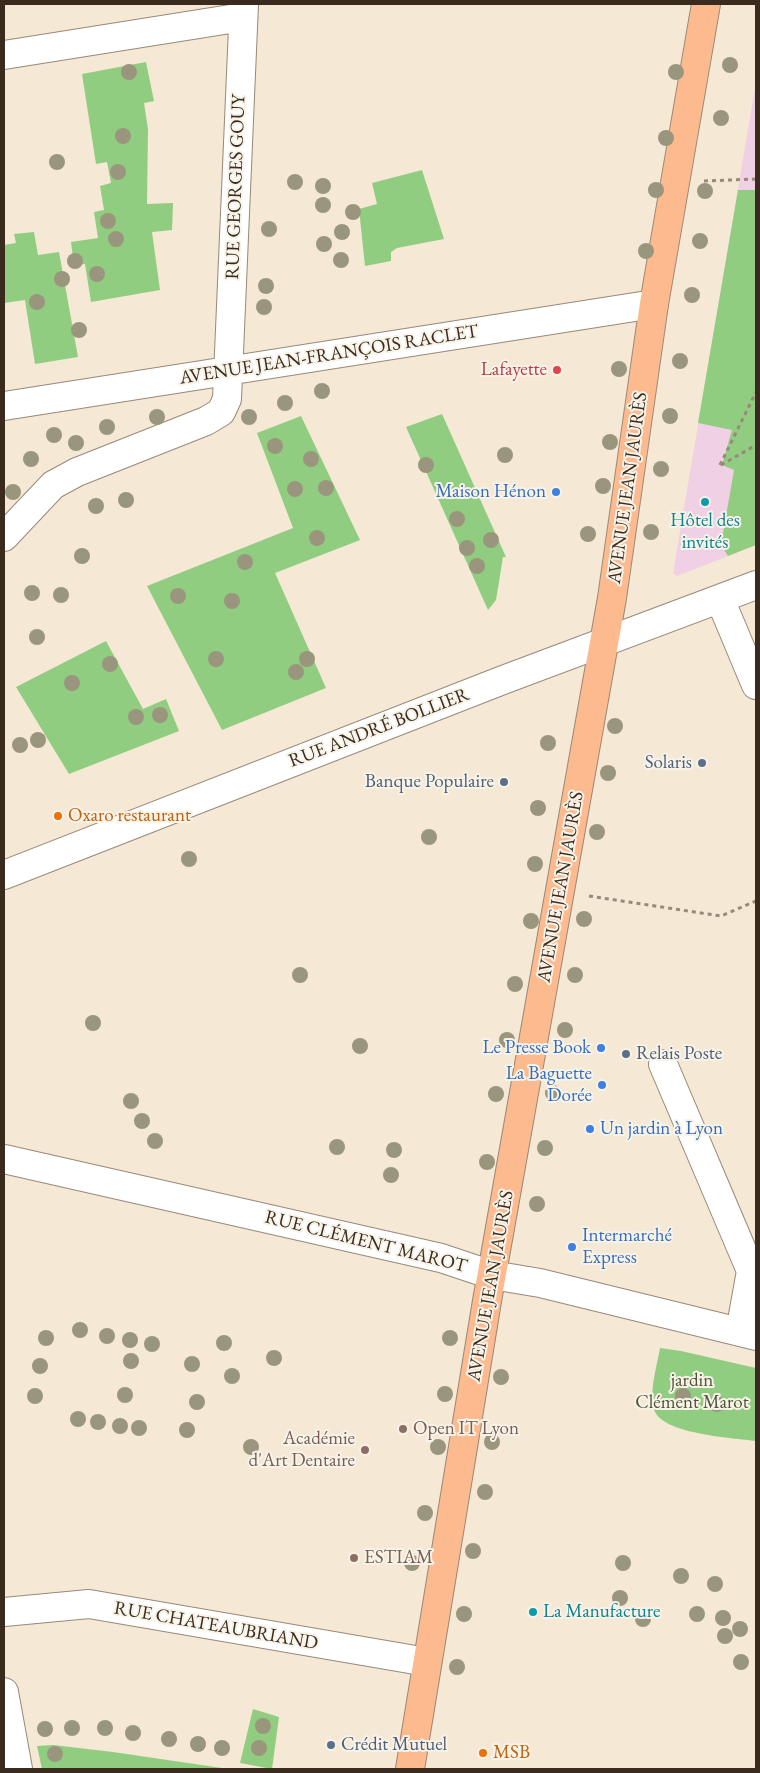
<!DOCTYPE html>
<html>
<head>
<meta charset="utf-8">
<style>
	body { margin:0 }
	#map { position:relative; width:760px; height:1773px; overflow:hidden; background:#f5e8d4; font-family:"EB Garamond",serif }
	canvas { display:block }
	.frame { position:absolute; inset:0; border:5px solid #3b2a1e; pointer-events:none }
</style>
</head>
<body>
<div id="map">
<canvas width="760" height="1773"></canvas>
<div class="frame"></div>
</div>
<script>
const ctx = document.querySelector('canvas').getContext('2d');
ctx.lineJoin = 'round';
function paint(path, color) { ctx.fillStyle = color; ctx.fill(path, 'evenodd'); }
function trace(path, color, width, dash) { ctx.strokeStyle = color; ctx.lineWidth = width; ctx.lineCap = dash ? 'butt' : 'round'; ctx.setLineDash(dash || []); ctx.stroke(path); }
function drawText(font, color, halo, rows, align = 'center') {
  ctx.font = font + ' "EB Garamond",serif'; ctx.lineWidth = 4; ctx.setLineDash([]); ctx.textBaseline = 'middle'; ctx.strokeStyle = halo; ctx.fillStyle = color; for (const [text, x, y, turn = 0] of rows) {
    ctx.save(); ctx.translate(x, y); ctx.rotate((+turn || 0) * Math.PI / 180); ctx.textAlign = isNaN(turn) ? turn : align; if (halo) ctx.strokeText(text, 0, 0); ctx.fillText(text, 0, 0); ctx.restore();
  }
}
const built = new Path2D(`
	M756,82V545L677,576L673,573Z`);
const green = new Path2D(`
	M146,62L154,101L144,103L148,129L147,204L173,203L172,230L152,232L160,290L91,302L85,264L74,265L71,242L98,238L94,212L104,210L100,186L111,183L107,162L96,164L82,74Z
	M422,170L444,239L397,248L391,252V261L365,266L359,209L377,204L372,183Z
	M738,190H756V545L728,556L721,545L734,470L722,465L732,430L698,423Z
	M34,232L38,255L59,252L78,357L35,364L25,300L4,303V245L16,243L14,234Z
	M442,414L506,557H503L496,600L488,610L406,427Z
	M301,416L360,540L275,573L326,688L222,730L147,586L293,528L257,433Z
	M106,641L143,709L166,699L179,731L69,774L16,687Z
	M660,1348L681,1351L756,1368V1441C733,1438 660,1434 654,1409C649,1391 657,1366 660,1348Z
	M253,1709L279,1717L272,1769L240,1763Z
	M53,1745L113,1752L222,1768L42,1769L37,1746Z`);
const path = new Path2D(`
	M704,181L756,179
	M720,465L756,392
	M721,465L756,445
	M589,896L721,916L756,901`);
const minor = new Path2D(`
	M4,55L243,17
	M4,406L654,304
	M4,537L53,485L77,472L206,421L221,412L227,399L244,4
	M720,599L756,685
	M4,875L503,680L756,585
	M663,1064L751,1271L740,1332
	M4,1159L441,1258L492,1275L540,1283L756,1336
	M4,1612L89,1604L427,1662
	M4,1692L18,1769`);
const major = new Path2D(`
	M410,1769L487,1301L612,598L654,304L706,4`);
const trees = [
	[730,65],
	[129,72],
	[676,72],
	[721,118],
	[123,136],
	[666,138],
	[57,162],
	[118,172],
	[295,182],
	[323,186],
	[656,190],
	[705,191],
	[323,205],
	[353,212],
	[108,221],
	[269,229],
	[342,232],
	[116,239],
	[700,241],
	[324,244],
	[646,251],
	[341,260],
	[75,261],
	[97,274],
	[62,279],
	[266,286],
	[692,295],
	[37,302],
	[264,307],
	[79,330],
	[680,361],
	[619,369],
	[322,391],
	[285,403],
	[670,416],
	[157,417],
	[249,417],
	[107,427],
	[54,435],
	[610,442],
	[76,443],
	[275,446],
	[505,455],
	[31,459],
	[311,459],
	[426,465],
	[661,469],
	[603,486],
	[326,488],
	[295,489],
	[13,492],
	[126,500],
	[96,506],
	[457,519],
	[651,532],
	[588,534],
	[317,538],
	[491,540],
	[467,548],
	[82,556],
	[245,562],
	[477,566],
	[32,593],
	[61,595],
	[178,596],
	[232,601],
	[37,637],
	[216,659],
	[307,659],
	[110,664],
	[296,672],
	[72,683],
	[160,715],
	[136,717],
	[615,726],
	[38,740],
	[548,743],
	[20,745],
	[608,773],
	[538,808],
	[597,832],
	[429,837],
	[189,859],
	[535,864],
	[584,919],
	[531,921],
	[300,975],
	[575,975],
	[515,984],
	[93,1023],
	[565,1030],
	[507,1040],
	[360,1046],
	[553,1093],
	[496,1094],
	[131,1101],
	[142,1121],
	[155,1141],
	[337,1147],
	[545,1148],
	[394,1150],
	[487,1162],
	[391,1175],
	[537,1204],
	[80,1330],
	[107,1336],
	[46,1338],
	[450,1338],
	[130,1340],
	[224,1343],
	[152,1344],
	[274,1358],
	[131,1361],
	[192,1364],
	[40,1366],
	[232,1376],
	[501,1377],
	[445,1394],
	[125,1395],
	[35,1396],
	[683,1396],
	[197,1402],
	[717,1404],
	[78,1419],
	[98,1422],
	[120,1426],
	[139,1428],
	[187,1430],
	[492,1442],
	[251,1447],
	[438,1447],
	[485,1492],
	[425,1513],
	[473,1551],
	[412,1563],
	[623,1563],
	[681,1576],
	[715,1584],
	[620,1598],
	[464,1614],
	[697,1614],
	[723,1618],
	[643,1619],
	[740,1629],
	[725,1636],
	[741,1662],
	[457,1667],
	[263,1726],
	[72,1728],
	[105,1728],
	[45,1729],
	[133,1733],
	[169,1739],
	[198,1744],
	[222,1748],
	[259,1748],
	[55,1754]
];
const markers = [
	[557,370,5,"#e0444e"],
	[556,492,5,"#3f7fe0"],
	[705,502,5,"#0f9aa8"],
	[702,763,5,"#5c6f8a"],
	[504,782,5,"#5c6f8a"],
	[58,816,5,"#e8710a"],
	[601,1048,5,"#3f7fe0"],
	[626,1054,5,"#5c6f8a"],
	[602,1085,5,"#3f7fe0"],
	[590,1129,5,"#3f7fe0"],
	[572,1247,5,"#3f7fe0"],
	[403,1429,5,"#8d6e63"],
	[365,1450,5,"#8d6e63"],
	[354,1558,5,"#8d6e63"],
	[533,1612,5,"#0f9aa8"],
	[331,1745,5,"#5c6f8a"],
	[483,1753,5,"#e8710a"]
];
const streetNames = [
	["RUE GEORGES GOUY",236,187,-88],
	["AVENUE JEAN-FRANÇOIS RACLET",329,355,-9],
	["AVENUE JEAN JAURÈS",628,488,-82],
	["RUE ANDRÉ BOLLIER",379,728,-21],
	["AVENUE JEAN JAURÈS",561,887,-80],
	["RUE CLÉMENT MAROT",366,1242,14],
	["AVENUE JEAN JAURÈS",491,1286,-80],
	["RUE CHATEAUBRIAND",216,1626,10]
];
const healthNames = [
	["Lafayette",547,370]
];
const shopNames = [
	["Maison Hénon",546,492],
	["Le Presse Book",591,1048],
	["La Baguette",592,1074],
	["Dorée",592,1096],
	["Un jardin à Lyon",600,1129,"left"],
	["Intermarché",582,1236,"left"],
	["Express",582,1258,"left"]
];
const cultureNames = [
	["Hôtel des",705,521],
	["invités",705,543],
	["La Manufacture",543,1612,"left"]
];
const serviceNames = [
	["Solaris",692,763],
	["Banque Populaire",494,782],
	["Relais Poste",636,1054,"left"],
	["Crédit Mutuel",341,1745,"left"]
];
const foodNames = [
	["Oxaro restaurant",68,816],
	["MSB",493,1753]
];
const parkNames = [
	["jardin",692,1381],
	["Clément Marot",692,1403]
];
const educationNames = [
	["Open IT Lyon",413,1429],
	["Académie",355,1439,"right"],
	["d'Art Dentaire",355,1461,"right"],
	["ESTIAM",364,1558]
];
paint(built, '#f0d0e4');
paint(green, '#91cd81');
trace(minor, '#988979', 30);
trace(major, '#988979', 30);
trace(path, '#988979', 3, [4, 4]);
trace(minor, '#fff', 28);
trace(major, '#fcba8e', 28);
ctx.fillStyle = '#9a967e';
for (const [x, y] of trees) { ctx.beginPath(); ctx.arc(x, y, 8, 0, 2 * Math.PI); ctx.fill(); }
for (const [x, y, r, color] of markers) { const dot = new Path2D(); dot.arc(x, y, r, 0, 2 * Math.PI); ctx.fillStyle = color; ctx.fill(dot); trace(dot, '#f7f3e8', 2); }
drawText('19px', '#3b2a1e', '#f7f3e8', streetNames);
drawText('19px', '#be3a42', '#f7f3e8', healthNames, 'right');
drawText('19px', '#366cbe', '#f7f3e8', shopNames, 'right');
drawText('19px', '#0d838f', '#f7f3e8', cultureNames);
drawText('19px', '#4e5e75', '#f7f3e8', serviceNames, 'right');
drawText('19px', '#c56008', '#f7f3e8', foodNames, 'left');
drawText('19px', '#505337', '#f7f3e8', parkNames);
drawText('19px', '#785e54', '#f7f3e8', educationNames, 'left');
</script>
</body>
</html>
